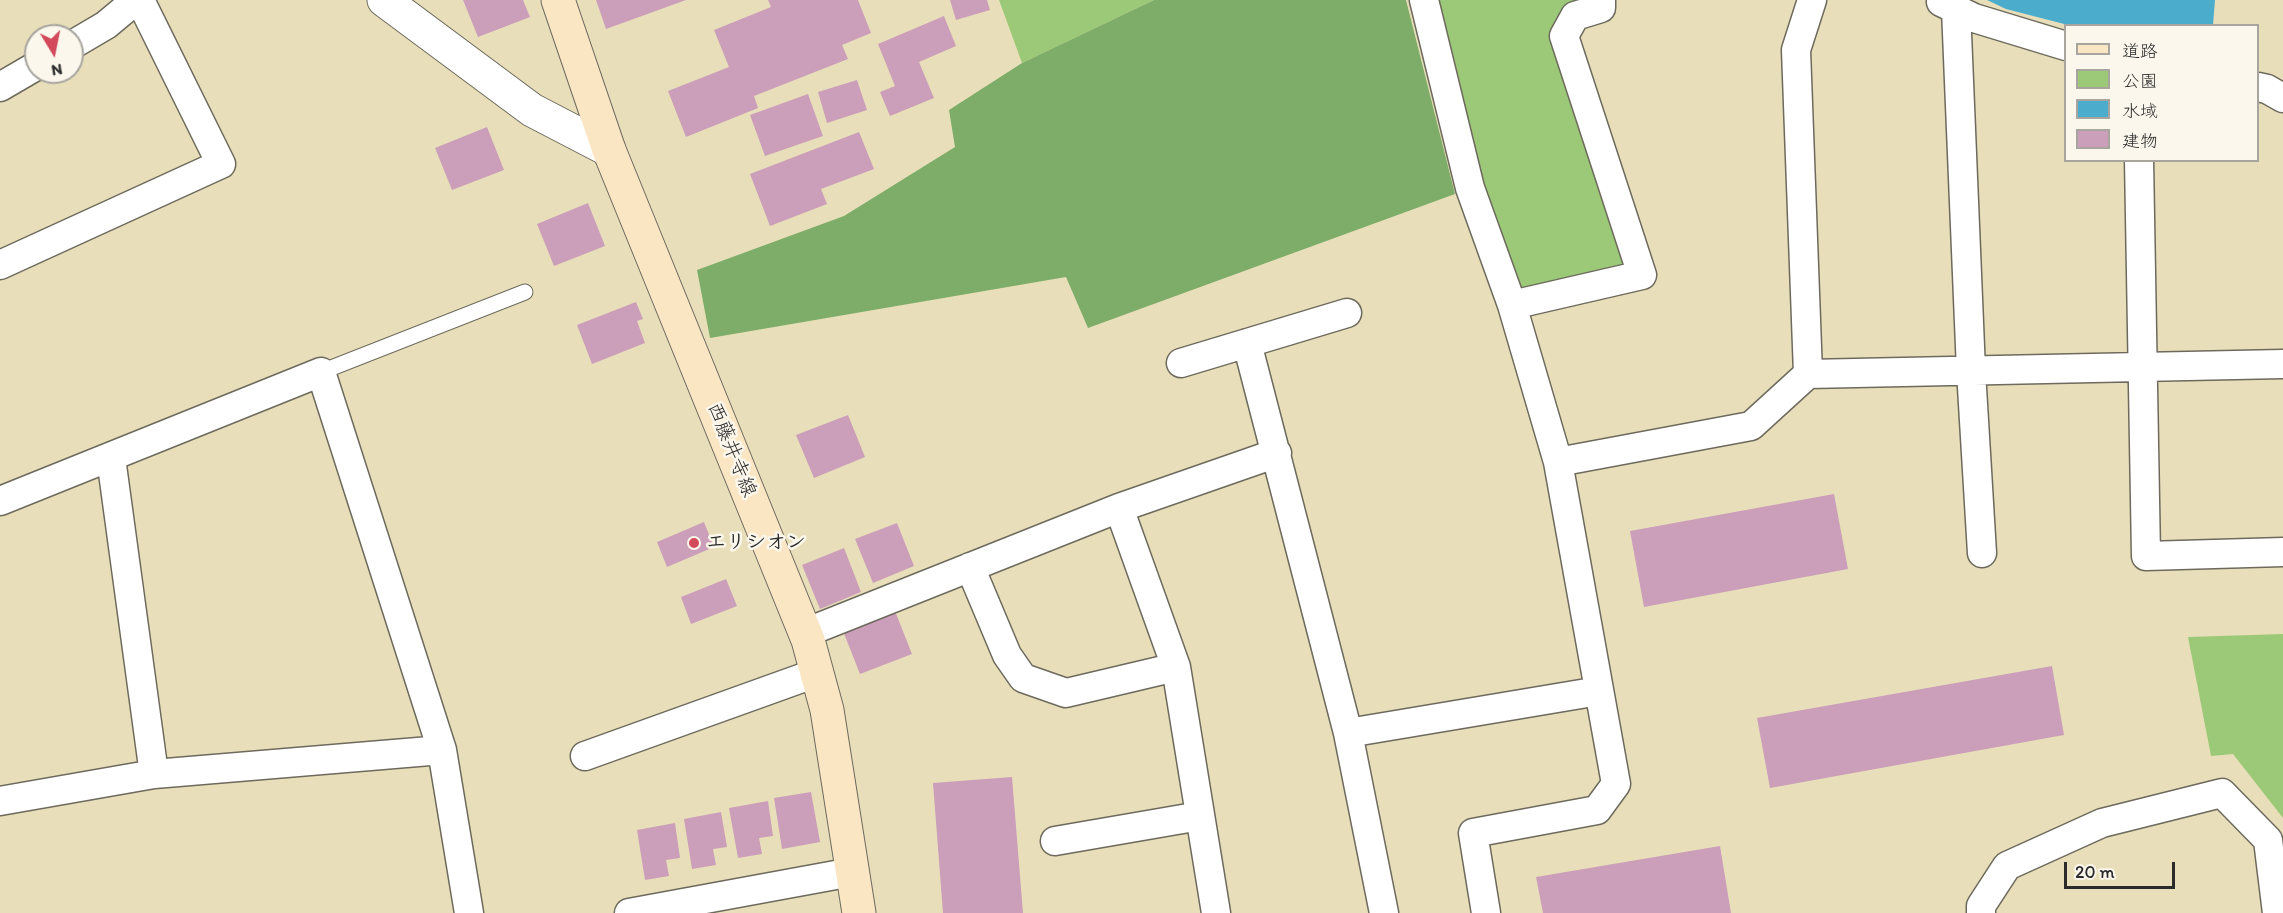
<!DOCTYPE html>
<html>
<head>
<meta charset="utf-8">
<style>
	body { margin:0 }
	#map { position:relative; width:2283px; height:913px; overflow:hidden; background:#e8dfba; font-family:Itim,"Klee One",sans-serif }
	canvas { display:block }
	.legend { position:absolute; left:2064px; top:24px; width:195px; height:138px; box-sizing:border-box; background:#fbf7ec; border:2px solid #a8a59f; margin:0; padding:8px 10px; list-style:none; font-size:18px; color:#2b2b2b }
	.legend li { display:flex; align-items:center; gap:12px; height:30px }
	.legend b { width:30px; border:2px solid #a8a59f }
	.north { position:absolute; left:24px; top:24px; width:60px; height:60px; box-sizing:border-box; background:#fbf7ec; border:2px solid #a8a59f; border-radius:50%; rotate:170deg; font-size:16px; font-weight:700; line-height:24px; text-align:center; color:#2b2b2b }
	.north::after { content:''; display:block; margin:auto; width:21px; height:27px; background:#d1495b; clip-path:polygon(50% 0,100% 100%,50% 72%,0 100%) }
	.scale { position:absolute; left:2064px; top:862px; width:111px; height:27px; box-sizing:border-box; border:3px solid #2b2b2b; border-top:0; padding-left:8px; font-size:18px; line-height:21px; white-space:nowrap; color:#2b2b2b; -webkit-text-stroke:4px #fbf7ec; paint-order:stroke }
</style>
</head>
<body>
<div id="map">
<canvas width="2283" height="913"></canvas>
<ul class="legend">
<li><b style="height:8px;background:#fbe6c4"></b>道路</li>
<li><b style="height:16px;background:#9cc977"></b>公園</li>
<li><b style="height:16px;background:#4caccb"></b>水域</li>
<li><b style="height:16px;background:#cb9eb9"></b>建物</li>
</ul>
<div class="north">N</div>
<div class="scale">20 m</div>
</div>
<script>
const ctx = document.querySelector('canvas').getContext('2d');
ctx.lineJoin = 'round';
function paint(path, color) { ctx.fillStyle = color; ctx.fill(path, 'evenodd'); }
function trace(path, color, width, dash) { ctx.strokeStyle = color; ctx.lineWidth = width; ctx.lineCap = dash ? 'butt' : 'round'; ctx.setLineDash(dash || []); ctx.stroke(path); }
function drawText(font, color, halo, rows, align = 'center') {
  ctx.font = font + ' Itim,"Klee One",sans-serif'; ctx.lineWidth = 5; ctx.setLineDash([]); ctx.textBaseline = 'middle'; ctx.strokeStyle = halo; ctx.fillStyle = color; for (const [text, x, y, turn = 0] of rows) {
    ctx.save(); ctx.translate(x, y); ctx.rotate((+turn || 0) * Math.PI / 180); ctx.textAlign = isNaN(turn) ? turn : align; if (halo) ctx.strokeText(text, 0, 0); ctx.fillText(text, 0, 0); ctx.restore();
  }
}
const green = new Path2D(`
	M999,0H1154L1022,63Z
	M1437,0H1586L1566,5L1553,37L1627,267L1519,292L1478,178Z
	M2283,634V818L2233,754L2211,756L2188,637Z`);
const forest = new Path2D(`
	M1154,0H1406L1455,194L1088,328L1066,277L710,338L697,270L844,216L955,147L949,110L1022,63Z`);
const water = new Path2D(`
	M1987,0H2215L2213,25H2068L2006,9Z`);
const building = new Path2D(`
	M463,0H523L530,17L478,37Z
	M596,0H686L606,29Z
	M768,0H858L871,33L842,45L848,59L754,96L758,108L686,137L668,91L729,67L714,30L771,7Z
	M950,0H987L990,10L956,20Z
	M944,16L956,46L919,62L934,98L890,116L880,92L895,86L878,44Z
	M857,80L867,110L827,123L818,92Z
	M808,94L823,136L765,156L750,115Z
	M487,127L504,170L452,190L435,148Z
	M859,132L874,169L821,189L827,204L770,226L750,174Z
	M588,203L605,246L554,266L537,224Z
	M636,302L643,319L637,321L645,343L592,364L577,325Z
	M848,415L865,457L814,478L796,435Z
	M1834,494L1848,569L1644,607L1630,531Z
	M704,522L714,547L667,567L657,542Z
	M897,523L914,566L873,583L855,539Z
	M844,548L861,592L820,609L802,565Z
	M726,579L737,606L691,624L681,597Z
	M895,611L912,654L860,674L843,631Z
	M2052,666L2064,735L1770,788L1757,718Z
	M1012,777L1023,913H943L933,783Z
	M811,792L820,842L782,849L774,798Z
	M768,801L773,836L759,838L762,854L738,858L729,808Z
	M721,812L727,847L713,849L716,865L692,869L684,819Z
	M675,823L680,858L666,860L669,876L645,880L637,830Z
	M1720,846L1731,913H1543L1536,877Z`);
const service = new Path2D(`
	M321,372L525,292`);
const minor = new Path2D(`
	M1424,0L1470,188L1512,305L1558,462L1616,784L1597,810L1473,833L1486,913
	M1941,2L1974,18L2066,46
	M1956,9L1971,371L1982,553
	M72,45L106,25L136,0
	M0,87L36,66
	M2258,87L2267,89L2283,98
	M2139,160L2146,556L2283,552
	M0,265L221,164L140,0
	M1512,305L1642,275L1564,36L1575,16L1601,8V0
	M1247,343L1348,733L1384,913
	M1181,363L1347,313
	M1808,374L2283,364
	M111,458L154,774
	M1558,462L1751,426L1808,374L1796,50L1812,0
	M0,501L321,372L442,750L469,913
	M1119,508L1176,667L1216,913
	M970,567L1007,655L1023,678L1066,693L1176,667
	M805,633L1119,508L1277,453
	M1348,733L1599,691
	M585,756L816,673
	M0,801L154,774L442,750
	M1055,841L1200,816
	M629,913L852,872
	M1981,913V906L2007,866L2102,823L2222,793L2268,840L2277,913`);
const tertiary = new Path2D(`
	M384,0L532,110L609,150`);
const secondary = new Path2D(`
	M558,0L609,150L808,640L827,710L859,913`);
const markers = [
	[694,543,6,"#d1495b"]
];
const streetNames = [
	["西藤井寺線",731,450,68]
];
const poiNames = [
	["エリシオン",706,543]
];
paint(green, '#9cc977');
paint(forest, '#7dad68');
paint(water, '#4caccb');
paint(building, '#cb9eb9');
trace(service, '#6d6a5d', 17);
trace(minor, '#6d6a5d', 31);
trace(tertiary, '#6d6a5d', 35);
trace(secondary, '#6d6a5d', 35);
trace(service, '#fff', 15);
trace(minor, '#fff', 28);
trace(tertiary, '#fff', 33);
trace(secondary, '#fbe6c4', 33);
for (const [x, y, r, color] of markers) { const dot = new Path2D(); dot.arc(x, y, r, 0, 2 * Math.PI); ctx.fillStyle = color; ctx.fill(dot); trace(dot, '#fbf7ec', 2); }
drawText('20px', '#2b2b2b', '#fbf7ec', streetNames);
drawText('bold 20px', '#2b2b2b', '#fbf7ec', poiNames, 'left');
</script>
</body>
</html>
